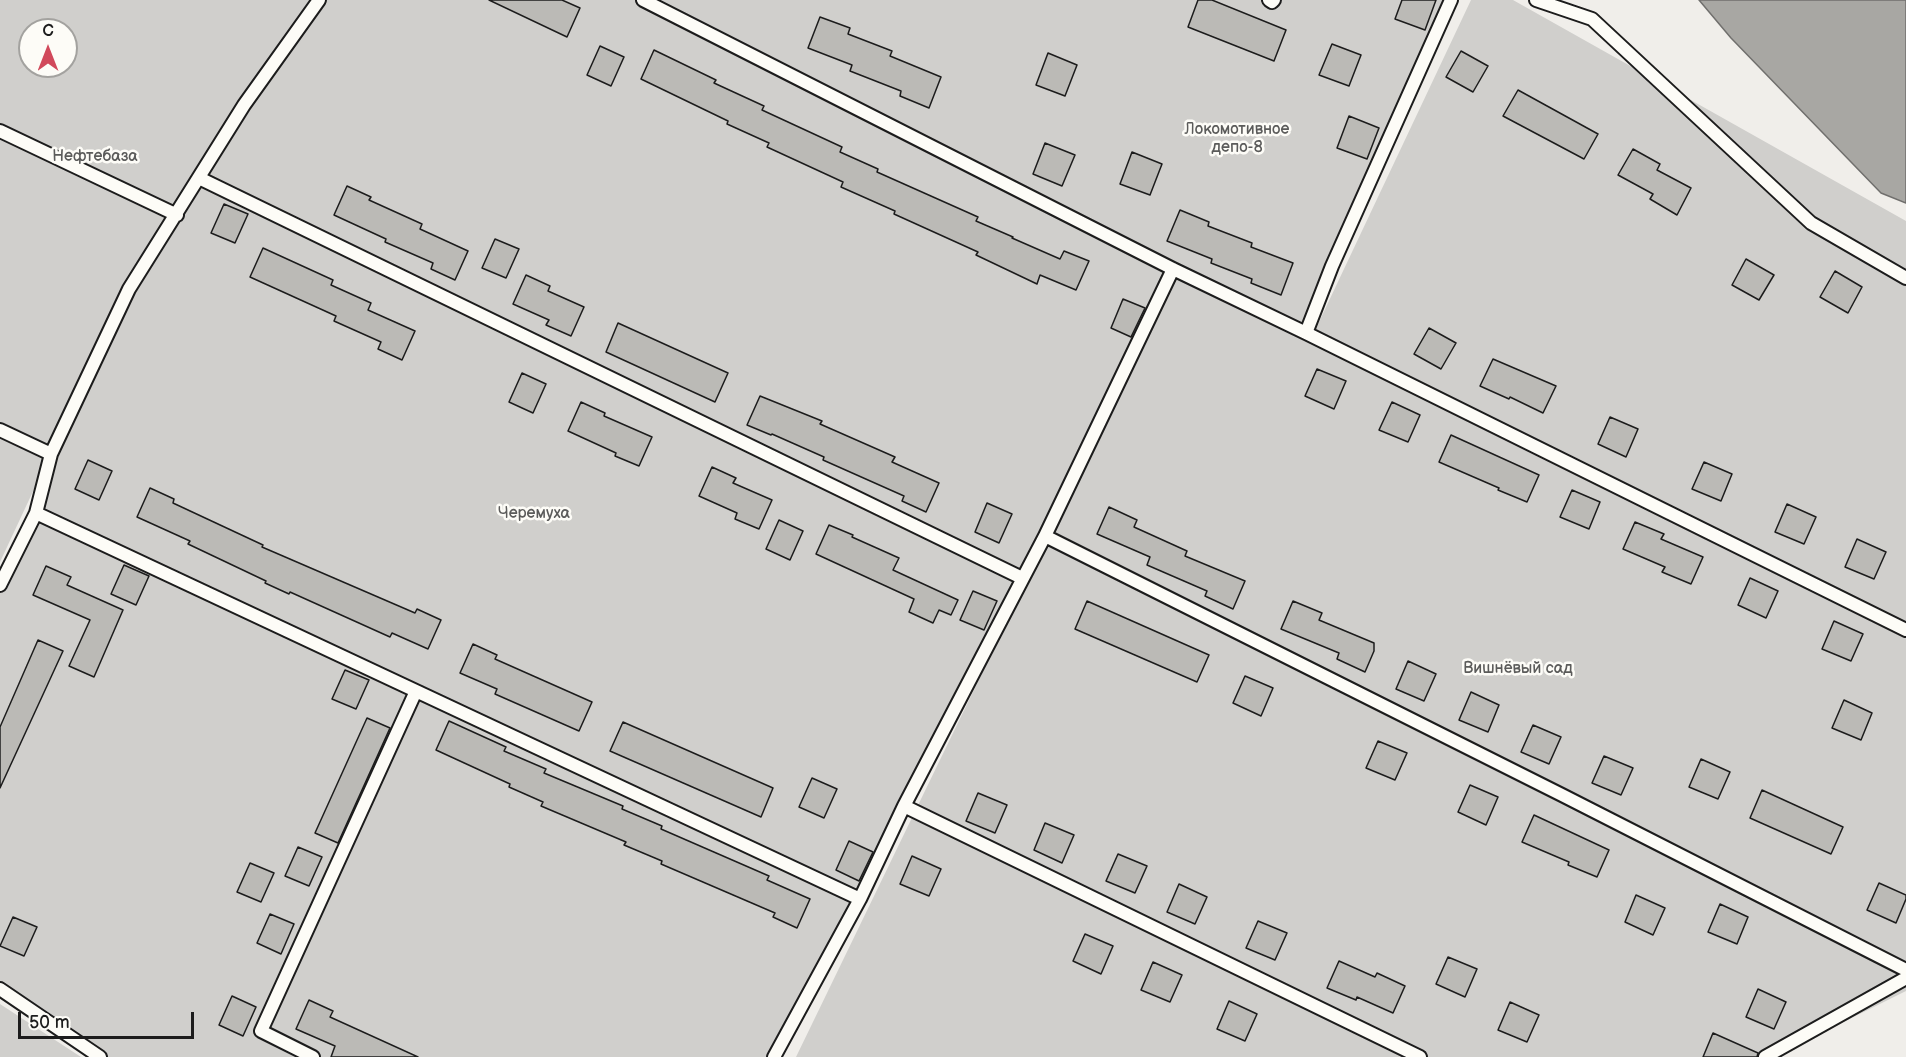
<!DOCTYPE html>
<html>
<head>
<meta charset="utf-8">
<style>
	body { margin:0 }
	#map { position:relative; width:1906px; height:1057px; overflow:hidden; background:#f0eeea; font-family:"Balsamiq Sans",sans-serif }
	canvas { display:block }
	.north { position:absolute; left:18px; top:18px; width:60px; height:60px; box-sizing:border-box; background:#fdfcf7; border:2px solid #a3a29f; border-radius:50%; rotate:0deg; font-size:16px; font-weight:700; line-height:24px; text-align:center; color:#1c1c1c }
	.north::after { content:''; display:block; margin:auto; width:21px; height:27px; background:#d1495b; clip-path:polygon(50% 0,100% 100%,50% 72%,0 100%) }
	.scale { position:absolute; left:18px; top:1012px; width:176px; height:27px; box-sizing:border-box; border:3px solid #1c1c1c; border-top:0; padding-left:8px; font-size:18px; line-height:21px; white-space:nowrap; color:#1c1c1c; -webkit-text-stroke:4px #fdfcf7; paint-order:stroke }
</style>
</head>
<body>
<div id="map">
<canvas width="1906" height="1057"></canvas>
<div class="north">С</div>
<div class="scale">50 m</div>
</div>
<script>
const ctx = document.querySelector('canvas').getContext('2d');
ctx.lineJoin = 'round';
function paint(path, color) { ctx.fillStyle = color; ctx.fill(path, 'evenodd'); }
function trace(path, color, width, dash) { ctx.strokeStyle = color; ctx.lineWidth = width; ctx.lineCap = dash ? 'butt' : 'round'; ctx.setLineDash(dash || []); ctx.stroke(path); }
function drawText(font, color, halo, rows, align = 'center') {
  ctx.font = font + ' "Balsamiq Sans",sans-serif'; ctx.lineWidth = 5; ctx.setLineDash([]); ctx.textBaseline = 'middle'; ctx.strokeStyle = halo; ctx.fillStyle = color; for (const [text, x, y, turn = 0] of rows) {
    ctx.save(); ctx.translate(x, y); ctx.rotate((+turn || 0) * Math.PI / 180); ctx.textAlign = isNaN(turn) ? turn : align; if (halo) ctx.strokeText(text, 0, 0); ctx.fillText(text, 0, 0); ctx.restore();
  }
}
const green = new Path2D(`
	M0,0H310L125,287L48,448L0,425ZM30,30H66V66H30Z
	M320,0H643L1173,269L1045,536L773,1057H100L0,989V585L36,513L51,454L129,290Z
	M658,0H1449L1306,331Z
	M1471,0H1513L1906,221V991L1773,1057H796L1174,277L1310,341Z
	M0,434L50,455L0,562Z
	M0,1004L81,1057H0Z`);
const water = new Path2D(`
	M1699,0H1906V203L1881,193L1731,38Z`);
const building = new Path2D(`
	M489,0H562L580,8L567,37Z
	M1198,0H1212L1286,30L1274,61L1188,27Z
	M1402,0H1436L1425,30L1395,19Z
	M820,17L850,28L848,34L892,51L890,56L941,77L929,108L900,96L901,91L850,71L852,65L808,48Z
	M1332,44L1361,55L1349,86L1319,75Z
	M600,46L624,57L611,86L587,75Z
	M654,50L716,80L714,83L764,106L762,110L842,147L840,152L878,169L877,172L978,217L976,221L1013,237L1012,238L1060,259L1064,251L1089,261L1076,290L1040,275L1037,284L976,255L978,252L894,214L895,211L841,187L843,182L767,147L769,143L727,124L728,121L641,79Z
	M1461,51L1488,66L1473,92L1446,77Z
	M1048,53L1077,65L1065,96L1036,85Z
	M1518,90L1598,134L1584,159L1503,116Z
	M1349,116L1379,128L1367,159L1337,148Z
	M1045,143L1075,155L1062,186L1033,174Z
	M1633,149L1660,164L1657,170L1691,188L1677,215L1650,199L1653,194L1618,175Z
	M1132,152L1162,164L1150,195L1120,184Z
	M347,186L371,197L369,200L422,224L420,229L468,251L455,280L431,269L433,263L385,242L386,239L334,215Z
	M224,204L248,214L235,243L211,233Z
	M1180,210L1209,222L1208,226L1252,243L1251,247L1293,263L1281,295L1251,283L1252,279L1211,263L1212,259L1167,241Z
	M495,239L519,249L506,278L482,268Z
	M263,248L333,280L331,285L371,303L368,310L415,331L402,360L378,349L381,342L334,321L336,316L250,277Z
	M1746,259L1774,275L1759,300L1732,285Z
	M1835,271L1862,287L1848,313L1820,297Z
	M526,275L550,286L548,291L584,307L571,336L546,325L549,320L513,304Z
	M1123,299L1145,308L1131,337L1111,328Z
	M618,323L728,373L715,402L606,352Z
	M1429,328L1456,343L1441,369L1414,354Z
	M1493,359L1556,386L1543,413L1510,397L1509,399L1480,386Z
	M1317,369L1346,381L1334,409L1305,396Z
	M522,373L546,384L533,413L509,402Z
	M760,396L822,421L820,424L895,457L892,462L939,483L926,512L902,501L904,496L823,460L824,457L772,434L771,435L747,425Z
	M581,402L605,413L604,416L652,437L639,466L615,456L616,453L568,431Z
	M1392,402L1420,415L1408,442L1379,430Z
	M1610,417L1638,429L1626,457L1598,444Z
	M1451,435L1539,475L1527,502L1498,490L1499,488L1439,462Z
	M88,460L112,471L99,500L75,489Z
	M1704,462L1732,474L1721,501L1692,489Z
	M712,467L736,478L733,483L772,500L759,529L735,519L737,513L699,496Z
	M150,488L174,499L173,503L263,545L262,547L415,613L417,609L441,620L428,649L392,633L390,637L290,592L289,594L265,583L266,581L188,544L190,541L137,517Z
	M1572,490L1600,502L1589,529L1560,517Z
	M987,503L1012,514L999,543L975,532Z
	M1787,504L1816,517L1804,544L1775,532Z
	M1109,507L1137,520L1134,527L1187,551L1185,556L1245,581L1233,609L1205,596L1207,591L1147,565L1150,557L1097,534Z
	M779,520L803,531L790,560L766,549Z
	M1635,522L1664,534L1661,539L1703,557L1691,584L1662,572L1665,567L1623,549Z
	M829,525L853,535L852,537L899,558L893,570L958,600L951,615L939,610L933,623L909,612L914,599L816,554Z
	M1857,539L1886,552L1874,579L1845,567Z
	M124,565L149,576L136,605L111,594Z
	M46,566L71,577L67,585L123,610L94,677L69,666L90,620L33,595Z
	M1750,578L1778,591L1766,618L1738,605Z
	M973,591L997,601L984,630L960,620Z
	M1087,601L1209,655L1197,682L1075,629Z
	M1293,601L1322,613L1319,620L1374,643V651L1365,672L1337,659L1339,653L1281,629Z
	M1834,621L1863,634L1851,661L1822,649Z
	M38,640L63,651L0,788V727Z
	M473,644L497,655L495,659L592,702L579,731L495,694L497,689L460,673Z
	M1408,661L1436,674L1424,701L1396,689Z
	M345,670L369,680L356,709L332,699Z
	M1245,676L1273,688L1261,716L1233,703Z
	M1471,692L1499,705L1488,732L1459,720Z
	M1844,700L1872,713L1861,740L1832,728Z
	M367,718L390,728L338,843L315,833Z
	M449,721L506,747L504,751L546,769L544,773L623,806L622,809L662,826L661,829L769,876L767,880L810,899L797,928L773,917L775,913L661,864L662,861L624,845L626,842L541,806L543,802L509,787L510,784L436,750Z
	M623,722L773,788L761,817L610,751Z
	M1533,725L1561,737L1549,764L1521,752Z
	M1378,741L1407,753L1395,780L1366,768Z
	M1604,756L1633,768L1621,795L1592,783Z
	M1701,759L1730,772L1718,799L1689,787Z
	M812,778L837,789L824,818L799,807Z
	M1470,785L1498,797L1486,825L1458,812Z
	M1762,790L1843,827L1831,854L1750,818Z
	M978,793L1007,805L995,833L966,821Z
	M1534,815L1609,850L1597,877L1568,865L1569,862L1522,842Z
	M1045,823L1074,835L1062,863L1034,850Z
	M849,841L873,852L859,881L836,870Z
	M298,847L322,857L309,886L285,876Z
	M1118,854L1147,866L1135,893L1106,881Z
	M912,856L941,869L929,896L900,884Z
	M250,863L274,873L261,902L237,892Z
	M1879,883L1906,895V899L1896,923L1867,910Z
	M1179,884L1207,897L1195,924L1167,912Z
	M1636,895L1665,908L1653,935L1625,922Z
	M1720,904L1748,917L1737,944L1708,932Z
	M270,914L294,924L281,954L257,943Z
	M13,917L37,927L24,956L0,946Z
	M1258,921L1287,933L1275,960L1246,948Z
	M1085,934L1113,946L1101,974L1073,961Z
	M1448,957L1477,969L1465,997L1436,984Z
	M1339,961L1375,977L1377,973L1405,986L1393,1013L1357,997L1356,1000L1327,988Z
	M1153,962L1182,975L1170,1002L1141,990Z
	M1758,989L1786,1002L1774,1029L1746,1017Z
	M232,996L256,1007L243,1036L219,1025Z
	M309,1000L333,1011L330,1017L418,1057H331L335,1046L296,1029Z
	M1229,1001L1257,1014L1245,1041L1217,1029Z
	M1510,1002L1539,1015L1527,1042L1498,1030Z
	M1713,1033L1758,1053L1757,1057H1703Z`);
const service = new Path2D(`
	M319,0L244,105L129,289L51,454L36,513L860,899
	M643,0L1173,269L1306,333L1906,630
	M1269,0L1272,2L1274,0
	M1536,0L1592,19L1811,223L1906,278
	M0,131L177,215
	M199,178L1022,578
	M1306,333L1332,266L1451,0
	M0,430L51,454
	M1045,536L1562,795L1906,970
	M0,585L36,513
	M904,806L1420,1057
	M0,989L100,1057
	M313,1057L261,1031L416,691
	M774,1057L860,899L904,806L1045,536L1173,269
	M1765,1057L1906,978`);
const parkNames = [
	["Локомотивное",1237,130],
	["депо-8",1237,148],
	["Нефтебаза",95,157],
	["Черемуха",534,514],
	["Вишнёвый сад",1518,669]
];
paint(green, '#d0cfcc');
paint(water, '#a8a7a3');
trace(water, '#706f6d', 1.5);
paint(building, '#bbbab6');
trace(building, '#1c1c1c', 1.5);
trace(service, '#1c1c1c', 16);
trace(service, '#fdfcf7', 12);
drawText('16px', '#5b5b5a', '#fdfcf7', parkNames);
</script>
</body>
</html>
